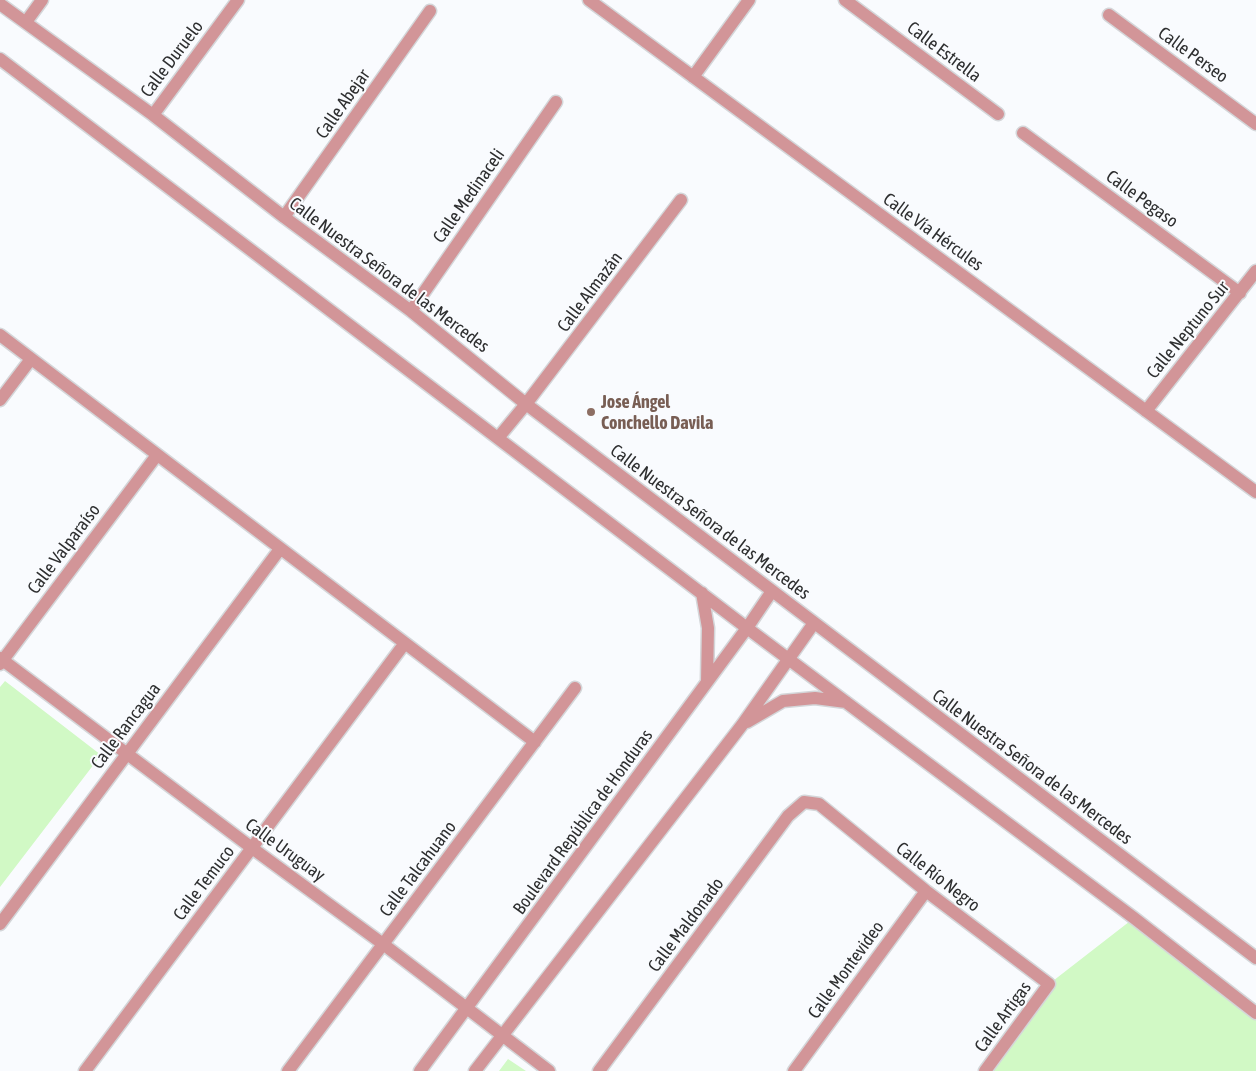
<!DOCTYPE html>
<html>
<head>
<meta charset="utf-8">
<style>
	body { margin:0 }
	canvas { display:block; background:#f9fbfe }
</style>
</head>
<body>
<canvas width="1256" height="1071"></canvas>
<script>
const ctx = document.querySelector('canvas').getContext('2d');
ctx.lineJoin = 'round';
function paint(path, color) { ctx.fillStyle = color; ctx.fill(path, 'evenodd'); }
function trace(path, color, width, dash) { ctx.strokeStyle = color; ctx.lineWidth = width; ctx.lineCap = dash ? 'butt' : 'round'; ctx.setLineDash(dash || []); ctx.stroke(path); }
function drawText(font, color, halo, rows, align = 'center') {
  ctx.font = font + ' "Asap Condensed",sans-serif'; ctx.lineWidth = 4; ctx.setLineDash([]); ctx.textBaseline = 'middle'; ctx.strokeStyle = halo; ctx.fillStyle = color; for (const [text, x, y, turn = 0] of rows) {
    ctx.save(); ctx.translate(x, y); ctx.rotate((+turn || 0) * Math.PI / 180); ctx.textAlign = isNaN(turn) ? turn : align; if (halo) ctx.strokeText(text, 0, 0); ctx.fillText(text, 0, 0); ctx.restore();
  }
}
const green = new Path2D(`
	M5,681L101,755L0,887V687Z
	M1134,918L1256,1017V1071H985L1049,984Z
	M508,1059L526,1071H499Z`);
const minor = new Path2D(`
	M589,0L1256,492
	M845,0L998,114
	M0,4L153,115L284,217L411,311L526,404L1256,958
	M1109,15L1256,124
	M26,22L42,0
	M0,59L747,628L1134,918L1256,1013
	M693,77L749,0
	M153,115L238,0
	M1023,133L1240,293
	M284,217L430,11
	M411,311L556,102
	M0,335L535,742
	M0,400L31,359
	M1146,411L1256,271
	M498,438L526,404L681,200
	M702,593L708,628L707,682
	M0,658L252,848L383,944L549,1071
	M0,664L157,455
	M747,722L783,701L815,698L846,702
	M0,924L280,549
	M85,1071L405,643
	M288,1071L575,688
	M420,1071L747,628L772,591
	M475,1071L742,725L814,623
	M599,1071L788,816L804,802L819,804L926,891L1049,984L985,1071
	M794,1071L926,891`);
const markers = [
	[591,412,5,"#8d6e63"]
];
const streetNames = [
	["Calle Estrella",944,52,37],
	["Calle Perseo",1193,55,36],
	["Calle Duruelo",172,59,-53],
	["Calle Abejar",343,104,-55],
	["Calle Medinaceli",469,196,-55],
	["Calle Pegaso",1142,199,36],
	["Calle Vía Hércules",933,232,36],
	["Calle Nuestra Señora de las Mercedes",389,275,37],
	["Calle Almazán",590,292,-53],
	["Calle Neptuno Sur",1188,330,-51],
	["Calle Nuestra Señora de las Mercedes",710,522,37],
	["Calle Valparaíso",64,549,-53],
	["Calle Rancagua",126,726,-53],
	["Calle Nuestra Señora de las Mercedes",1032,767,37],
	["Boulevard República de Honduras",583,822,-54],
	["Calle Uruguay",285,850,36],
	["Calle Talcahuano",418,869,-53],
	["Calle Río Negro",938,877,38],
	["Calle Temuco",204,883,-53],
	["Calle Maldonado",686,925,-53],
	["Calle Montevideo",846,970,-54],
	["Calle Artigas",1003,1017,-54]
];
const educationNames = [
	["Jose Ángel",601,402],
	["Conchello Davila",601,423]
];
paint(green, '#d1f9c5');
trace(minor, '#d4d6d9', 15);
trace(minor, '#d29598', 12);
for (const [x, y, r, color] of markers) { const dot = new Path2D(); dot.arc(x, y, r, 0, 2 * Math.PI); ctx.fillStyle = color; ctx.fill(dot); trace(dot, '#f9fbfe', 2); }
drawText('18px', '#2e2f30', '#f9fbfe', streetNames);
drawText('bold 18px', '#785e54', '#f9fbfe', educationNames, 'left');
</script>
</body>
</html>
